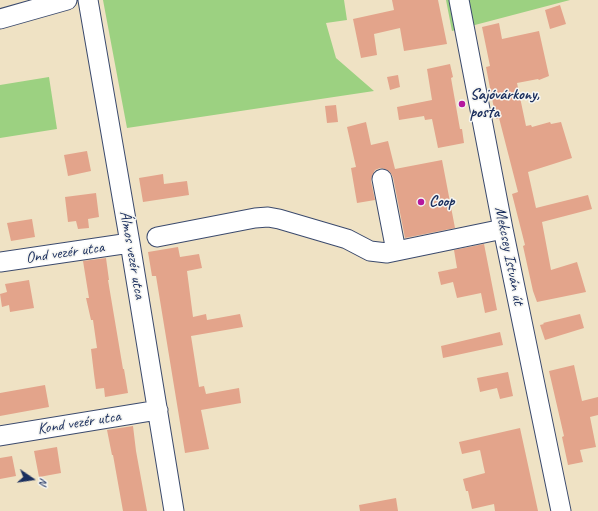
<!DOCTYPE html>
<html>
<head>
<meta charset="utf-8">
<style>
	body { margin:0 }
	#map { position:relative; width:598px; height:511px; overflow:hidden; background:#efe2c4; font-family:Caveat,sans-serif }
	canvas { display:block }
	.north { position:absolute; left:12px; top:459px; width:40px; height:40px; -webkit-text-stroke:3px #f6f6f2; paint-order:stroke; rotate:103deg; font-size:11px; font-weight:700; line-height:16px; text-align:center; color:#1b2f5e }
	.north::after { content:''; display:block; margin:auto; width:14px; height:18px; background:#1b2f5e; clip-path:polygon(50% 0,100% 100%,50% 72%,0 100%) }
</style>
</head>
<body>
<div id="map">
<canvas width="598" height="511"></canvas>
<div class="north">N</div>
</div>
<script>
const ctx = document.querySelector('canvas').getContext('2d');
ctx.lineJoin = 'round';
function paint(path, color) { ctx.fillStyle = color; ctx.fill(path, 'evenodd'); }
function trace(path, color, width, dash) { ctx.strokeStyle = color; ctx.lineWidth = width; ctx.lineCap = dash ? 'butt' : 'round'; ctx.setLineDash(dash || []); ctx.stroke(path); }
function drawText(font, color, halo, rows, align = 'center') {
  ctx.font = font + ' Caveat,sans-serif'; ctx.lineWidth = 3; ctx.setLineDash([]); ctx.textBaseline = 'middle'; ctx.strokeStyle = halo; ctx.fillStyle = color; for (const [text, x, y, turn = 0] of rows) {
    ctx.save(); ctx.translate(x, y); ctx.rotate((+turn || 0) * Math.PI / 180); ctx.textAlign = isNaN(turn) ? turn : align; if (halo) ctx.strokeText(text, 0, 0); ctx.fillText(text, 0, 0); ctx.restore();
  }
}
const green = new Path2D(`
	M103,0H344L347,20L326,23L336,58L374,91L127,128Z
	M446,0H570L452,31Z
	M49,77L57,129L0,138V85Z`);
const building = new Path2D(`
	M392,0H438L447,44L404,51L400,28L374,34L377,55L361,58L353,19L394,10Z
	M560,5L566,24L550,29L545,10Z
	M499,23L502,39L539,31L549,76L539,80L538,79L517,83L526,126L531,125L532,127L550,122L551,124L561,122L572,158L528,172L536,208L588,195L592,209L542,222L551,270L577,262L586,292L537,302L533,291L523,246L525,245L512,194L518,192L499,118L496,119L486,67L490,66L482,27Z
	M450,64L453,77L451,78L460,129H462L464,143L438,148L432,119L425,120L424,116L399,120L397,107L432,100L427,69Z
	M398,75L400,87L390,90L387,77Z
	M336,105L338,122L327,123L325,106Z
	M366,122L371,145L388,141L395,169L442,160L455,228L405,238L393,177L390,172L385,169L380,168L375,170L372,176L371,181L375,200L357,203L351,168L356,167L347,127Z
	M87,151L91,171L68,176L64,155Z
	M163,174L164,184L187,181L189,195L143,202L139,178Z
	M96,193L99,217L88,219L89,228L78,229L76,221L68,222L65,197Z
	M32,219L35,237L11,241L7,223Z
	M484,244L497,310L485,313L481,293L457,298L453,282L441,285L438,272L457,268L454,250Z
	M178,247L180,257L199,254L202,268L187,271L193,317L206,314L207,320L240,314L243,327L191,336L199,387L204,386L206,394L239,388L241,403L201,410L209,449L185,453L156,276H152L148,252Z
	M106,258L109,280H108L123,369H124L128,393L105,397L104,388L96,389L94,374L91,349L97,348L93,320H91L86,298H89L83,261Z
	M29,280L34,308L10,312L9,305L2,307L0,294L7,292L5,284Z
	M580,314L584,328L545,340L540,325L544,324L543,323Z
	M500,332L503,345L443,358L441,346Z
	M574,365L582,401L598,397V415L590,417L596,447L580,450L583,462L568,465L562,437L564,436L549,371Z
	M508,372L513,396L500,399L497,388L480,392L477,378Z
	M45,385L49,407L0,416V393Z
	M133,426L136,451L147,511H123L113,455H112L107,430Z
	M520,428L538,511H495L494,504L472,509L468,491H466L463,479L485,473L480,450L462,454L459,442Z
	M57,447L61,473L39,477L34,451Z
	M12,456L16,476L0,479V458Z
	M396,498L398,511H360L359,505Z`);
const minor = new Path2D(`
	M88,0L130,243L174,511
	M459,0L503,229L561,511
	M0,19L67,0
	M382,179L396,251
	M157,237L255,218L268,217L279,219L347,239L370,251L387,253L503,229
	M0,262L130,243
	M0,436L158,410`);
const markers = [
	[462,104,4,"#b5179e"],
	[421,202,4,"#b5179e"]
];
const poiNames = [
	["Sajóvárkony,",470,95],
	["posta",470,113],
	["Coop",429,202]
];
const streetNames = [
	["Ond vezér utca",65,253,-8],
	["Álmos vezér utca",132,255,80],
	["Mekcsey István út",509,256,79],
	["Kond vezér utca",79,423,-9]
];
paint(green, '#9cd181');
paint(building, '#e3a48b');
trace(minor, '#3b4a6d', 21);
trace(minor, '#fff', 19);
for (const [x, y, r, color] of markers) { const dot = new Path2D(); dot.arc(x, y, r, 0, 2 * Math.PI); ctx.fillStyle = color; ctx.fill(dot); trace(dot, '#f6f6f2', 1.5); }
drawText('bold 16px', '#1b2f5e', '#f6f6f2', poiNames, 'left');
drawText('16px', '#1b2f5e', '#f6f6f2', streetNames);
</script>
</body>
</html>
